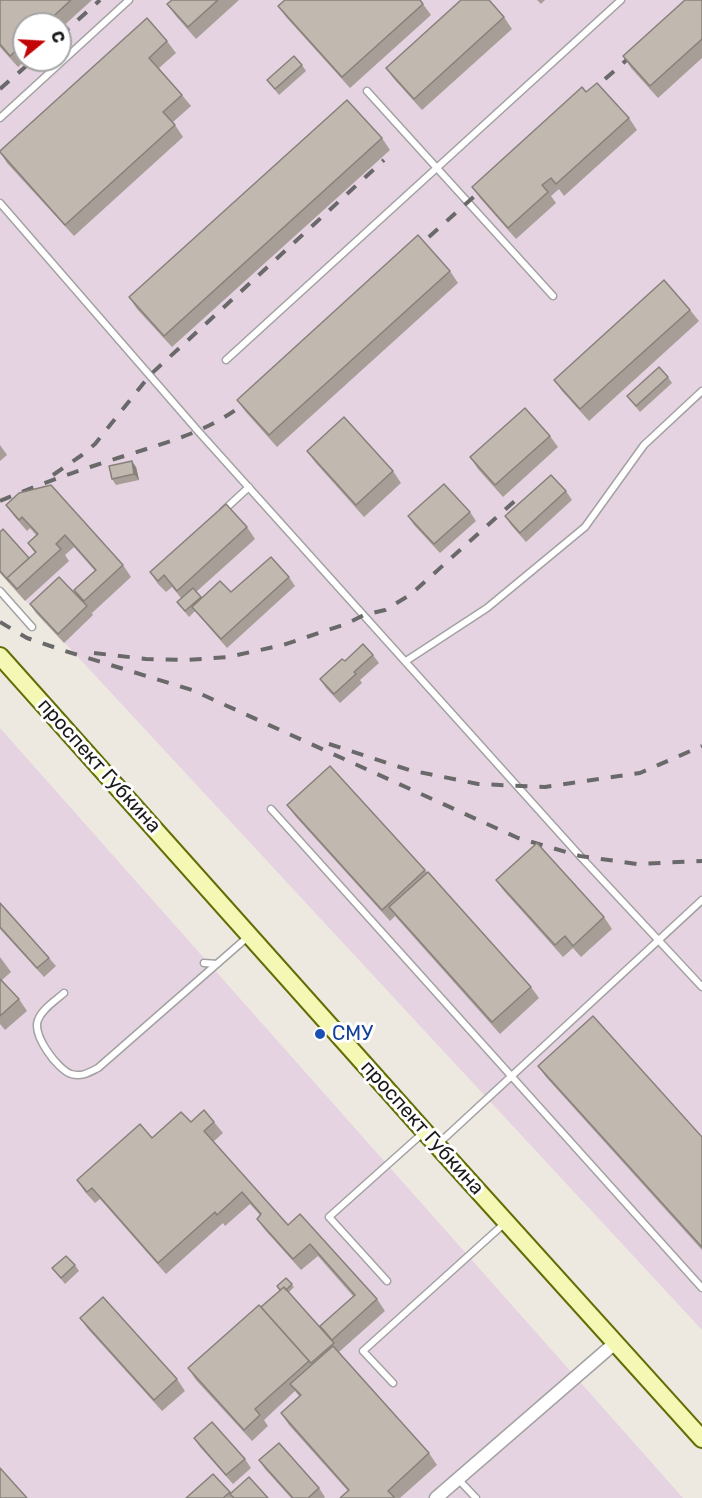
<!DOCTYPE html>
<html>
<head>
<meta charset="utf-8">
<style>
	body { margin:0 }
	#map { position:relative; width:702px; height:1498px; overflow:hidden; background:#ede9e1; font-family:Rubik,sans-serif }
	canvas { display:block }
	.north { position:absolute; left:12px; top:12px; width:60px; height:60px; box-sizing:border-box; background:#fff; border:2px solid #a4a4a4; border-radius:50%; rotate:72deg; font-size:16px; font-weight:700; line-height:24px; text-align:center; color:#1b1b1b }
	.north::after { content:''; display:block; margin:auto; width:21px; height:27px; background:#c30406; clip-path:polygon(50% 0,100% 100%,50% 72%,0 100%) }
</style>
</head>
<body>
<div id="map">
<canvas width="702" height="1498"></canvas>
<div class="north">С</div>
</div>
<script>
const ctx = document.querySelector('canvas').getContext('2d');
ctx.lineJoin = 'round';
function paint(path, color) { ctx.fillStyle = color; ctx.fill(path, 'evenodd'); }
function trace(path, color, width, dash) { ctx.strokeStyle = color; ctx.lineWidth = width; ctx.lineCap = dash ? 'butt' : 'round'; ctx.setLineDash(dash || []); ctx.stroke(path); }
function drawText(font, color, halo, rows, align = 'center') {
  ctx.font = font + ' Rubik,sans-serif'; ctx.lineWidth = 6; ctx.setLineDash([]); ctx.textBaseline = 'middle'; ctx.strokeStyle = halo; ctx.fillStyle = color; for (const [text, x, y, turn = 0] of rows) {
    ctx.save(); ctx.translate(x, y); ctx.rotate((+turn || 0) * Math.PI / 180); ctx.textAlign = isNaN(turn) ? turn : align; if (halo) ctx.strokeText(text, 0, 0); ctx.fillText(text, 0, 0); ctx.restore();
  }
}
const industrial = new Path2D(`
	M0,0H702V1330L0,573ZM24,24H60V60H24Z
	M0,728L683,1498H0Z`);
const service = new Path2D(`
	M367,91L553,296
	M0,118L129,0
	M0,203L198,431L580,856L702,987
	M226,360L621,0
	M223,511L249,487
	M0,591L32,627
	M406,661L487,608L585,527L644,445L702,391
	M271,809L702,1288
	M204,963L217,964
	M64,993C55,1001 42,1009 38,1020C32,1035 57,1069 71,1074C82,1077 88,1073 98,1068L250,935
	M437,1145L702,900
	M387,1281L329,1217L424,1132
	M393,1383L363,1351L506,1222
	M458,1479L476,1498`);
const minor = new Path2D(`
	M436,1498L615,1343`);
const secondary = new Path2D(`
	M0,656L424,1131L702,1439`);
const rail = new Path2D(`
	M60,36L100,0
	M0,89L33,60
	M587,95L639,49
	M411,253L489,183
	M53,475L82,455L95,444L150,375L384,160
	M0,501C39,484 80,470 121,457C170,441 214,431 253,396
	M0,622L27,638L65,651L192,690L518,838L580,856L637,864L702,861
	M94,653L146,659L187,660L228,657L283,645L346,624L364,615L385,610L410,595L518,498
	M329,744L409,770L478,784L545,787L640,773L702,746`);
const wall = new Path2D(`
	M0,0H92L60,29V24H24V60H26L18,67L0,47Z
	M172,0H239L196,39L176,16L167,4Z
	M537,0H545L541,4Z
	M702,0V58L658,98L631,68L623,56Z
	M423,4L431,15L350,88L286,17L278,6Z
	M504,17L512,29L422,110L394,79L386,68Z
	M167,41L176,53L159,68L182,95L191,106L173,122L183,137L74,236L7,163L0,152Z
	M302,65L306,71L279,95L267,80Z
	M586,92L629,118L637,130L564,196L559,189L551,196L556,203L516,239L480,198L472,187Z
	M382,138L390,150L172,347L137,309L129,297Z
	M450,271L458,283L277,447L245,411L237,400Z
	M690,310L699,321L589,421L562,391L554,380Z
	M668,377L672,383L640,412L627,396Z
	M550,436L558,447L503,497L478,469L470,457Z
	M0,445L7,455L0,461Z
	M307,451L393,471L401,483L364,517L315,462Z
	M136,467L139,480L116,485L112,479Z
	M566,491L572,500L526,542L511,525L505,516Z
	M6,505L123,565L131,577L92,613L91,612L93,615L64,643L36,613L30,604L78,597L74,590L95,571L74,547L65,555L69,561L25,601L0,573V532L29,558L35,553L28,543L36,535L30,528L27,531L14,516Z
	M470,512L476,521L440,553L414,525L408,516Z
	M247,527L255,539L196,592L202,598L231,592L289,577L295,586L227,648L195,611L189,617L177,602L181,598L172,587L166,592L158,584L150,572Z
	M373,655L379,663L360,680L362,683L340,703L326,688L320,679L345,661Z
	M287,805L425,870L531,987L539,998L500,1034L395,916L390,921L296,817Z
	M496,880L604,917L612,929L581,957L573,948L563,957L504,891Z
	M0,903L49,958L56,966L44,977L0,929Z
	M0,957L11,972L2,980L19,999L27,1011L5,1030L0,1024Z
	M538,1066L702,1137V1250L546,1077Z
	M191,1122H214L223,1133L213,1142L288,1225L377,1299L385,1311L339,1352L429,1453L437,1465L400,1498H340L348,1491L289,1425L281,1413L299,1396L295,1391L264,1420L268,1426L252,1441L196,1380L188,1368L280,1290L286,1278L294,1287L289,1292L321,1329L353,1296L318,1256L301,1270L265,1230L257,1219L260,1215L250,1204L225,1226L223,1223L166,1274L100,1199L95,1203L85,1192L77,1180L152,1138Z
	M75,1265L79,1271L65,1284L52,1268Z
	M80,1318L177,1379L185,1391L162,1411L88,1329Z
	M194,1438L245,1459L251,1468L233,1484L200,1447Z
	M259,1460L319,1488L325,1497L324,1498H291L265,1469Z
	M213,1474L231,1493L268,1498H186Z`);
const shadedWall = new Path2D(`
	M132,461L136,467L139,480L134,474Z`);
const building = new Path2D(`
	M0,0H71L45,24H24V43L10,56L0,44Z
	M172,0H218L188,27L167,4Z
	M285,0H420L423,4L342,77L278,6Z
	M461,0H489L504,17L414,99L386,68Z
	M685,0H702V39L650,86L623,56Z
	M147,18L167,41L149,58L182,95L163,112L175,125L65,225L0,152V151Z
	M294,56L302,65L275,89L267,80Z
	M597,83L629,118L556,184L551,178L542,185L548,192L508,228L472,187L582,87L586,92Z
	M347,100L382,138L164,336L129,297Z
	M418,235L450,271L269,435L237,400Z
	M664,280L690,310L580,409L554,380Z
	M659,367L668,377L636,406L627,396Z
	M525,408L550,436L495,485L470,457Z
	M344,417L393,471L356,505L307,451Z
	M132,461L134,474L112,479L109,466Z
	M551,475L566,491L520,533L505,516Z
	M444,484L470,512L434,544L408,516Z
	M51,485L123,565L84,601L74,590L96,570L65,535L56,544L61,549L17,589L7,578L36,552L28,543L38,534L22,517L19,520L6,505L19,493Z
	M226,504L247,527L177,591L164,575L158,581L150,572Z
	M3,529L29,558L7,578L9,581L0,571V532Z
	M271,557L289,577L221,639L192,607L220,581L231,592Z
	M59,577L87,606L58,634L30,604Z
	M193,588L201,597L185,611L177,602Z
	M363,644L373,655L354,672L356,674L334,694L320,679L342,659L345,661Z
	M330,766L425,870L382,910L287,805Z
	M537,843L604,917L573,946L565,936L555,945L496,880Z
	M428,872L531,987L492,1022L389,907Z
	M0,903L49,958L37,968L0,927Z
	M0,979L19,999L0,1016Z
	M593,1016L702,1137V1247L538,1066Z
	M204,1110L214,1122L204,1131L288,1225L300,1214L377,1299L332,1340L320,1326L355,1295L310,1244L293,1259L257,1219L261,1214L242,1192L217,1215L215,1212L158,1263L92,1188L87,1192L77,1180L140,1124L152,1138L181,1112L191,1122Z
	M66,1256L75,1265L61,1278L52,1268Z
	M286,1278L292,1284L286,1290L284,1287L280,1290L277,1286Z
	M284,1287L334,1343L311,1363L261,1307Z
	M103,1297L177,1379L154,1400L80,1318Z
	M259,1305L309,1361L255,1409L260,1415L244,1430L188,1368Z
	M333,1346L429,1453L388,1491L394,1497L393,1498H340L349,1490L281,1413L301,1395L290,1384Z
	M212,1422L245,1459L226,1475L194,1438Z
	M279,1443L319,1488L308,1498H293L259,1460Z
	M0,1468L27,1498H0Z
	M213,1474L230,1492L223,1498H186Z
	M249,1477L268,1498H234L230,1494Z`);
const markers = [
	[320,1034,6,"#1a4fb4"]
];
const streetNames = [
	["проспект Губкина",99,766,48],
	["проспект Губкина",422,1128,48]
];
const transitNames = [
	["СМУ",332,1034]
];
paint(industrial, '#e6d3e2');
trace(service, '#a2a2a2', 9);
trace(minor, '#a2a2a2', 15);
trace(secondary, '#646e07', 20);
trace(service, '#fff', 6);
trace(minor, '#fff', 12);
trace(secondary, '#f5f8b4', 16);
trace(rail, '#696969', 4, [12, 12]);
paint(wall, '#a69e97');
paint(shadedWall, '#87817b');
paint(building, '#c1b8b0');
trace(building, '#87817b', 1.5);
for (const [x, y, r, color] of markers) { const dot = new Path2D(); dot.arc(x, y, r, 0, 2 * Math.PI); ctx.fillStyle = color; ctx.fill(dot); trace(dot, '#fff', 2); }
drawText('20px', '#1b1b1b', '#fff', streetNames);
drawText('20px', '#164399', '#fff', transitNames, 'left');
</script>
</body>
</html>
